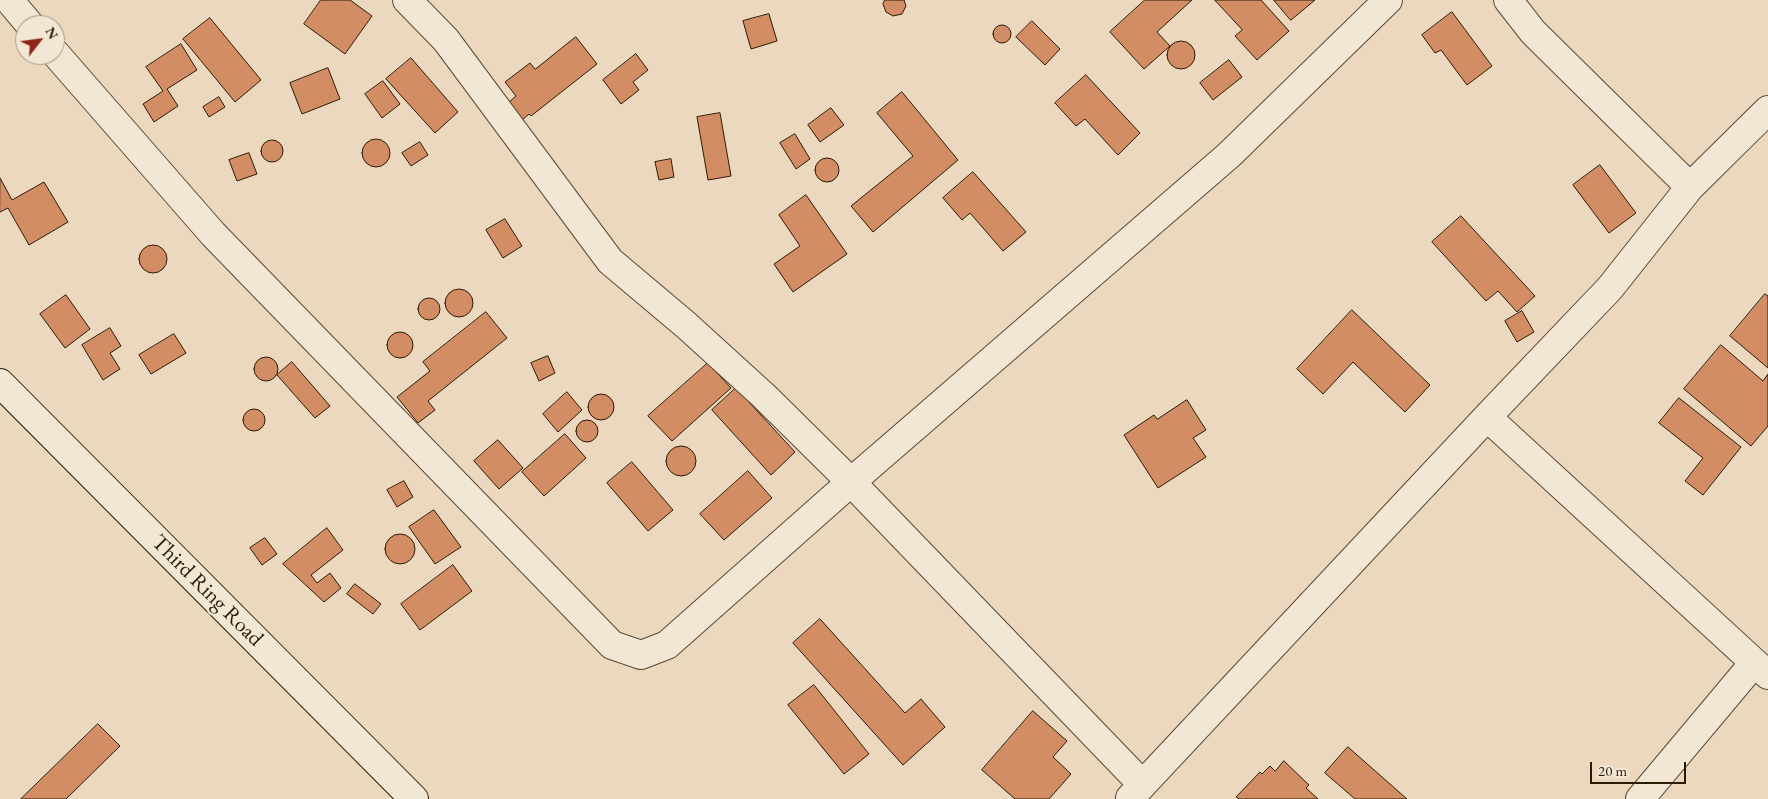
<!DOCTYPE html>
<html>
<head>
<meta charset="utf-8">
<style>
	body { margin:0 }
	#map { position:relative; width:1768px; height:799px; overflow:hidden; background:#ebd8be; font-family:"EB Garamond",serif }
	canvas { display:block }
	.north { position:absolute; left:15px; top:15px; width:50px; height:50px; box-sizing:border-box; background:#f2e6d5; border:1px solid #a29581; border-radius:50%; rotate:60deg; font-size:14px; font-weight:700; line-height:20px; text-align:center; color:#2b1b03 }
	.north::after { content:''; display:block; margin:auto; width:18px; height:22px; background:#8f2418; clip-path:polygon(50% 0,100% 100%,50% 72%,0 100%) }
	.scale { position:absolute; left:1590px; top:762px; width:96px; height:22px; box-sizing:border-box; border:2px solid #2b1b03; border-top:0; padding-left:6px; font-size:15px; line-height:18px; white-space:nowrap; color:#2b1b03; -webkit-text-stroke:4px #f2e6d5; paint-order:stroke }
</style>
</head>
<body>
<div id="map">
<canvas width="1768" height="799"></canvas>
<div class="north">N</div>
<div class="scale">20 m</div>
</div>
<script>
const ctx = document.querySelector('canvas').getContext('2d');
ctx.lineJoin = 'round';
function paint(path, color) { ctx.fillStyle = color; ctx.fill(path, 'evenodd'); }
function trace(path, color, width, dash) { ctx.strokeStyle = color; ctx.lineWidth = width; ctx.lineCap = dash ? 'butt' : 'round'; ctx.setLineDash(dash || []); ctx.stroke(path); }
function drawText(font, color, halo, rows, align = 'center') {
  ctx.font = font + ' "EB Garamond",serif'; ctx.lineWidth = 4.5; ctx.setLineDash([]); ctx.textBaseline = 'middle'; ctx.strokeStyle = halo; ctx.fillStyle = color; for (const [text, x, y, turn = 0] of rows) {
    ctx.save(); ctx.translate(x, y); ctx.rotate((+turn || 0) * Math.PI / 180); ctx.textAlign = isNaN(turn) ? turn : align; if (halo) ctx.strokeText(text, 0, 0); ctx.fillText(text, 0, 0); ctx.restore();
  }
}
const building = new Path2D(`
	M321,0H350L372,16L345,54L304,24Z
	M885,0H904L906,6L902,14L893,16L886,12L883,4Z
	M1145,0H1192L1157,32L1170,46L1144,69L1110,32Z
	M1215,0H1261L1289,31L1257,60L1235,36L1242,30Z
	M1274,0H1315L1291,20Z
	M1452,12L1492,66L1467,85L1441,50L1435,53L1422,35Z
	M769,14L777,41L751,49L743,21Z
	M210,18L261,80L235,102L183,39Z
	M1032,21L1060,49L1045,65L1016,37Z
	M993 34a9 9 0 1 1 18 0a9 9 0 1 1-18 0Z
	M576,37L597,64L531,116L529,114L522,120L508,103L516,96L505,82L530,63L535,69Z
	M1167 55a14 14 0 1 1 28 0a14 14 0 1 1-28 0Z
	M181,44L197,70L167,89L178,106L154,122L143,104L163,91L146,67Z
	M636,54L648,70L633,82L639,90L621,104L603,80Z
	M411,58L458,112L435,133L386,79Z
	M1229,60L1242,77L1213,100L1200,83Z
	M328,68L340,99L302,114L290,83Z
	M1086,75L1140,133L1118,155L1085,119L1076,126L1055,103Z
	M383,81L400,104L382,118L365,94Z
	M902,92L958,160L873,232L851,206L913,156L877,113Z
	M219,97L225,107L209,117L203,107Z
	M831,108L844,125L820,142L808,125Z
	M720,113L731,176L708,180L697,117Z
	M795,134L810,159L796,169L780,143Z
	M362 153a14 14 0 1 1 28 0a14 14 0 1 1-28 0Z
	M261 151a11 11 0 1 1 22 0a11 11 0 1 1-22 0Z
	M420,142L428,155L411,166L402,153Z
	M249,153L257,174L237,181L229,160Z
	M815 170a12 12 0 1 1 24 0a12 12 0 1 1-24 0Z
	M671,159L674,177L659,180L655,162Z
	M1600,165L1636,213L1609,233L1573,185Z
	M973,172L1026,232L1003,251L970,213L962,220L943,198Z
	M0,178L12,200L44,182L68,222L29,245L8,208L0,212Z
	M806,195L847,254L793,292L774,264L800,246L779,215Z
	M1461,216L1535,296L1517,312L1498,291L1486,301L1432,242Z
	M505,219L522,246L503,258L486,230Z
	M139 259a14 14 0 1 1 28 0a14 14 0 1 1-28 0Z
	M445 303a14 14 0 1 1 28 0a14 14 0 1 1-28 0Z
	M1765,294L1768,296V368L1730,336Z
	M66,295L90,329L65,348L40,314Z
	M418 309a11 11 0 1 1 22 0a11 11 0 1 1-22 0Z
	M1352,310L1430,385L1405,412L1353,362L1323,394L1297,369Z
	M1522,311L1534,332L1517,342L1505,321Z
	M486,312L507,338L428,401L435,410L418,423L397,397L430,371L423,362Z
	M110,328L121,346L110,353L120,369L103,380L82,345Z
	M387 345a13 13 0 1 1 26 0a13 13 0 1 1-26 0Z
	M174,334L186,353L151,374L139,355Z
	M1721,345L1763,381L1768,374V426L1751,446L1684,389Z
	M548,356L555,373L539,381L531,363Z
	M254 369a12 12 0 1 1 24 0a12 12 0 1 1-24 0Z
	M292,362L330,406L315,418L277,375Z
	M708,363L731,388L672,441L648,416Z
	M736,388L795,452L771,475L712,410Z
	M567,392L582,410L558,432L543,414Z
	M588 407a13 13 0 1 1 26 0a13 13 0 1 1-26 0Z
	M1679,398L1741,447L1703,495L1685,481L1703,458L1659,423Z
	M1187,400L1206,430L1193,438L1206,457L1158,488L1124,435L1154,415L1157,419Z
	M243 420a11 11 0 1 1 22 0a11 11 0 1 1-22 0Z
	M576 431a11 11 0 1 1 22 0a11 11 0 1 1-22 0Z
	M565,434L586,458L544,496L522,472Z
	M498,440L523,468L499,489L474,461Z
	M666 461a15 15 0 1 1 30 0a15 15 0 1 1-30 0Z
	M632,462L673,510L648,531L607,483Z
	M748,471L772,498L724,540L700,514Z
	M404,481L413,497L397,507L387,490Z
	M434,510L461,547L435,564L409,527Z
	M327,528L343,550L311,575L317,583L330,573L341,588L324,602L283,564Z
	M385 549a15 15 0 1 1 30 0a15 15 0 1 1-30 0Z
	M265,538L277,554L262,565L250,548Z
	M453,565L472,591L420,630L401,604Z
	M355,584L381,604L373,614L347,594Z
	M820,619L905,713L921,699L945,727L903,765L793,643Z
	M814,685L869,754L844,774L788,705Z
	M1033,711L1067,741L1053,757L1071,774L1049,799H1015L982,770Z
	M98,724L120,746L66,799H21Z
	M1348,747L1407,799H1355L1325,773Z
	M1284,761L1309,785L1306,788L1318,799H1239L1236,797L1260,772L1262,774L1270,766L1275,771Z`);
const street = new Path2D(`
	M9,0L30,25
	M407,0L446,40L610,261L686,325L764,396L851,482L1142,784
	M1508,0L1533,32L1690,187
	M55,53L213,234L612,645L641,655L667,645L851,482L1229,155L1388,0
	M1487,417L1768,675
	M1130,798L1487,417L1610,288L1690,187L1768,110
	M1640,799L1754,663`);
const secondary = new Path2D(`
	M0,383L414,799`);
const streetNames = [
	["Third Ring Road",207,591,45]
];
paint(building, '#d28d65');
trace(building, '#2b1b03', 1);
trace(street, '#5b4a32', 30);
trace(secondary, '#2b1b03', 30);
trace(street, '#f2e6d5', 28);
trace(secondary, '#f2e6d5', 28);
drawText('22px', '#2b1b03', '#f2e6d5', streetNames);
</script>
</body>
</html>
